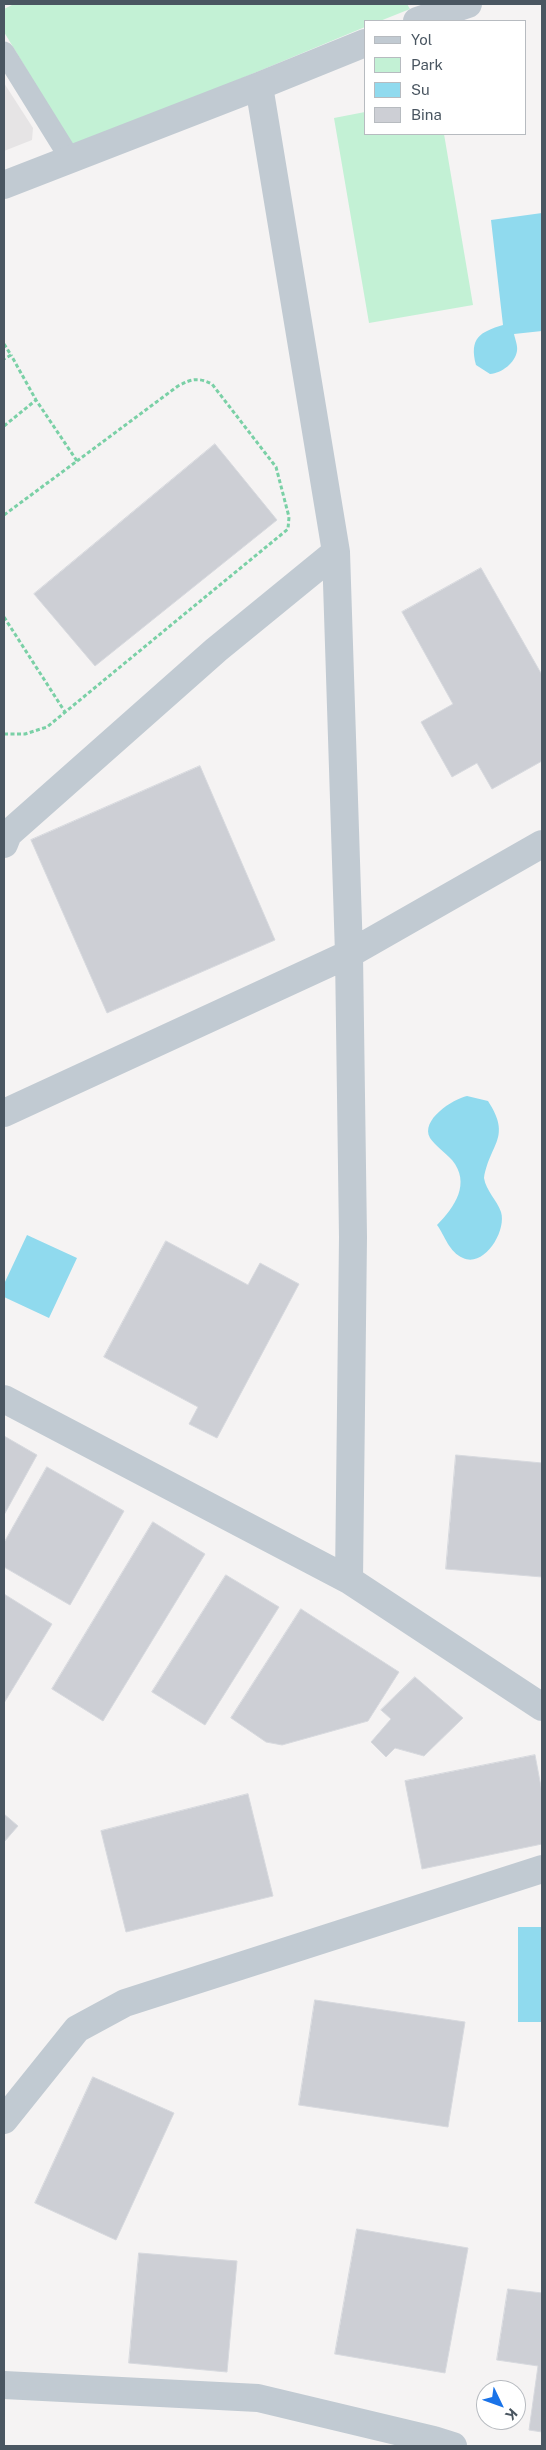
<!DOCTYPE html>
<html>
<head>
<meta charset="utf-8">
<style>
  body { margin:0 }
  #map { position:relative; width:546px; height:2450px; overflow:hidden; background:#f5f3f3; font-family:"Public Sans",sans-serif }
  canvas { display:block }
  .frame { position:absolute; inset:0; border:5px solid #4a5661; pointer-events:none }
  .legend { position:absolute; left:364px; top:20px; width:162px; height:115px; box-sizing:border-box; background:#fff; border:1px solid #b7bbc0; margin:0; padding:6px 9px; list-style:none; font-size:15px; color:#4a5661 }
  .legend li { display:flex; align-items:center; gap:10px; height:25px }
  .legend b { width:25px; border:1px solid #b7bbc0 }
  .north { position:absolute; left:476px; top:2380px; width:50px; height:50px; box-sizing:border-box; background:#fff; border:1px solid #b7bbc0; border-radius:50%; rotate:132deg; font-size:14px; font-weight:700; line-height:20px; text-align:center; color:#4a5661 }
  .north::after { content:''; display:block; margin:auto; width:18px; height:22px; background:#1a73e8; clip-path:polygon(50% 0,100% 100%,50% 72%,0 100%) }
</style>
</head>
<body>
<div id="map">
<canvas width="546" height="2450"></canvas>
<div class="frame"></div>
<ul class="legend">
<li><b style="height:6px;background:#c1cad2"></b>Yol</li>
<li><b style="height:14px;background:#c3f1d5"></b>Park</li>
<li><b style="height:14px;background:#90daee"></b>Su</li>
<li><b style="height:14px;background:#cdcfd5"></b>Bina</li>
</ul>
<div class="north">K</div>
</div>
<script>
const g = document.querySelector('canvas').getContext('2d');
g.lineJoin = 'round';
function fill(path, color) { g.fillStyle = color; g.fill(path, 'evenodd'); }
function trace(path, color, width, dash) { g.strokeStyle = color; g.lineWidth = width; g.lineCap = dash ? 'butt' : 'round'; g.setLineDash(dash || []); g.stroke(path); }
fill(new Path2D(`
  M4 83 33 128 32 140 4 151Z`), '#e6e4e5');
fill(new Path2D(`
  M14 4H407L410 9 380 21H365V27L74 148 4 32V9Z
  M365 112V134H444L473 305 369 323 334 118Z`), '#c3f1d5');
fill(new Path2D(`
  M542 213V331L514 334C515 339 518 346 517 351 515 363 502 373 490 374L476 365C469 338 480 332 503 325L491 220Z
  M467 1096 488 1101C512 1138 490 1143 484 1178 486 1191 497 1200 501 1212 507 1231 484 1268 463 1258 449 1252 445 1236 437 1225 455 1207 471 1183 452 1160 445 1153 435 1145 430 1138 420 1120 453 1099 467 1096Z
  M27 1235 77 1258 49 1318 4 1297V1284Z
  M518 1927H542V2022H518Z`), '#90daee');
const building = new Path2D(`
  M215 444 277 520 95 666 34 594Z
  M481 568 542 675V761L492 789 477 763 452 777 421 722 453 704 402 612Z
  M200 766 275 940 107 1013 31 840Z
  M166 1241 248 1285 260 1263 299 1284 217 1438 189 1424 198 1407 104 1357Z
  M4 1436 37 1455 4 1515Z
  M456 1455 542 1463V1577L446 1569Z
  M47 1467 124 1511 70 1605 4 1567V1543Z
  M153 1522 205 1554 103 1721 52 1689Z
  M226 1575 279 1607 205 1725 152 1692Z
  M4 1594 52 1624 4 1703Z
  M301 1609 399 1672 368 1721 282 1745 266 1742 231 1718Z
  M415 1677 463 1718 424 1756 395 1748 386 1757 371 1742 391 1719 381 1710Z
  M535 1755 542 1792V1844L422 1869 405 1781Z
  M248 1794 273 1896 126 1932 101 1831Z
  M4 1814 18 1826 4 1842Z
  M315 2000 465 2022 448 2127 299 2105Z
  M93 2077 174 2113 116 2240 35 2203Z
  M357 2229 468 2248 445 2373 335 2354Z
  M139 2253 237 2261 227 2372 129 2363Z
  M508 2289 542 2293V2432L529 2430 538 2366 497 2360Z`);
fill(building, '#cdcfd5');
trace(building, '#d7d9de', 1);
trace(new Path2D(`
  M4 344 11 355 4 359
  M4 426 36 400
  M4 515 77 461 36 400 11 355
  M4 617 65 712
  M4 734H25L47 727 288 529 289 517 276 467 212 384C198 377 191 379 178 386L77 461`), '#7ad0a6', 3, [4, 2.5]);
trace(new Path2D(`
  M4 52 71 160`), '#c1cad2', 21);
trace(new Path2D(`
  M417 21 468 4
  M259 86 336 552 349 954 353 1237 349 1580
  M4 185 259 86 365 43
  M4 844 8 834 216 650 336 552
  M4 1113 349 954 542 844
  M4 1399 349 1580 542 1707
  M4 2120 77 2029 125 2003 542 1869
  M4 2385 258 2398 434 2440 453 2446`), '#c1cad2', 28);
</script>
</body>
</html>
